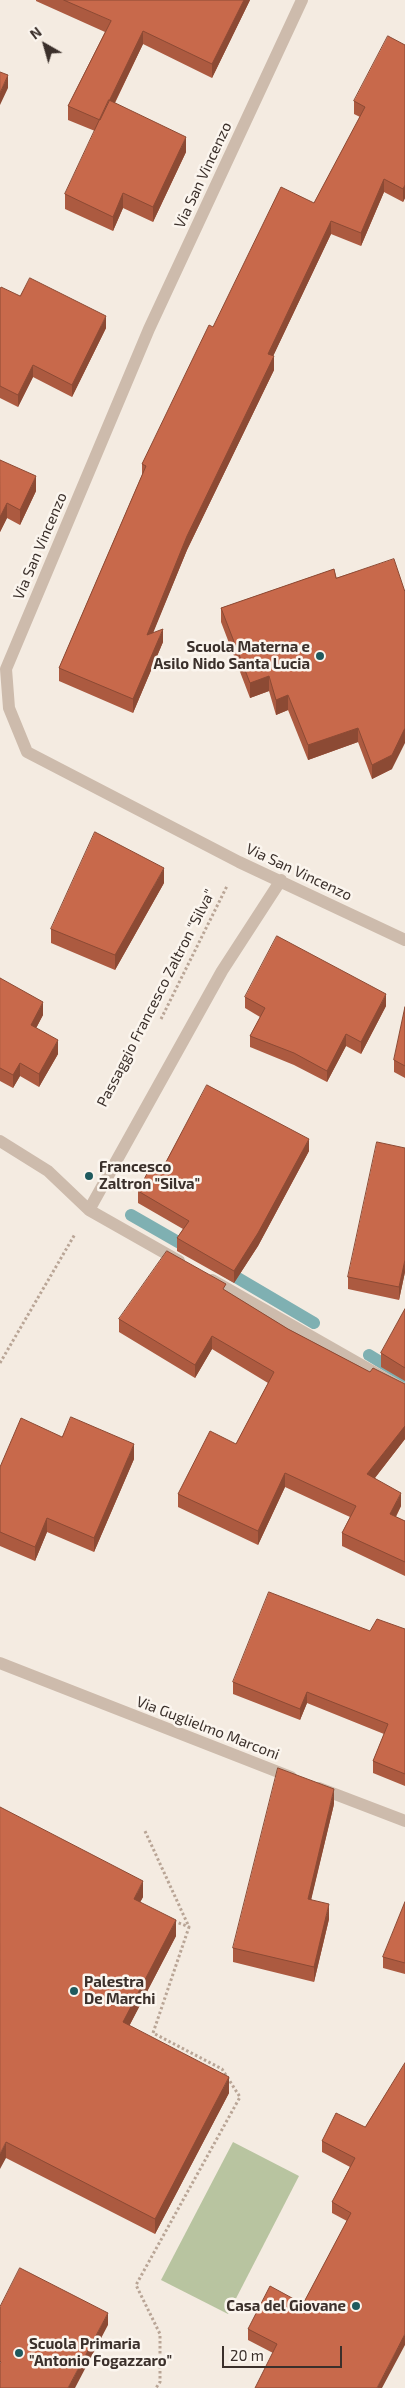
<!DOCTYPE html>
<html>
<head>
<meta charset="utf-8">
<style>
  body { margin:0 }
  #map { position:relative; width:405px; height:2388px; overflow:hidden; background:#f4ebe1; font-family:"Exo 2",sans-serif }
  canvas { display:block }
  .north { position:absolute; left:20px; top:20px; width:50px; height:50px; -webkit-text-stroke:4px #fbf5ee; paint-order:stroke; rotate:322deg; font-size:14px; font-weight:700; line-height:20px; text-align:center; color:#3b302b }
  .north::after { content:''; display:block; margin:auto; width:18px; height:22px; background:#3b302b; clip-path:polygon(50% 0,100% 100%,50% 72%,0 100%) }
  .scale { position:absolute; left:222px; top:2346px; width:120px; height:22px; box-sizing:border-box; border:2px solid #3b302b; border-top:0; padding-left:6px; font-size:15px; line-height:18px; white-space:nowrap; color:#3b302b; -webkit-text-stroke:4px #fbf5ee; paint-order:stroke }
</style>
</head>
<body>
<div id="map">
<canvas width="405" height="2388"></canvas>
<div class="north">N</div>
<div class="scale">20 m</div>
</div>
<script>
const g = document.querySelector('canvas').getContext('2d');
g.lineJoin = 'round';
function fill(path, color) { g.fillStyle = color; g.fill(path, 'evenodd'); }
function trace(path, color, width, dash) { g.strokeStyle = color; g.lineWidth = width; g.lineCap = dash ? 'butt' : 'round'; g.setLineDash(dash || []); g.stroke(path); }
function label(font, color, halo, rows, align = 'center') {
  g.font = font + ' "Exo 2",sans-serif'; g.lineWidth = 5; g.setLineDash([]); g.textBaseline = 'middle'; g.strokeStyle = halo; g.fillStyle = color; for (const [text, x, y, turn = 0] of rows) {
    g.save(); g.translate(x, y); g.rotate((+turn || 0) * Math.PI / 180); g.textAlign = isNaN(turn) ? turn : align; if (halo) g.strokeText(text, 0, 0); g.fillText(text, 0, 0); g.restore();
  }
}
fill(new Path2D(`
  M233 2142 299 2176 228 2314 161 2280Z`), '#b8c4a0');
trace(new Path2D(`
  M131 1215 192 1250
  M224 1270 314 1323
  M369 1355 405 1377`), '#7fb0b2', 12);
trace(new Path2D(`
  M161 1019 227 886
  M0 1363 75 1234
  M145 1831 189 1927 153 2033 222 2069 240 2097 136 2285 160 2334V2382L156 2388
  M174 1921 189 1927`), '#b9a596', 3, [2.5, 2.5]);
trace(new Path2D(`
  M302 0 149 329 6 669 9 708 27 752 239 862 405 940
  M0 1141 48 1171 89 1210
  M179 1261 89 1210 222 971 281 880
  M212 1280 405 1390`), '#cdbbac', 12);
trace(new Path2D(`
  M0 1663 291 1777
  M319 1788 405 1821`), '#cdbbac', 12);
fill(new Path2D(`
  M36 0H250L212 78 143 44 115 103 186 152 153 222 123 208 113 231 65 209V194L95 131 68 120V106L105 32 36 1Z
  M405 45V198L403 202 384 192 361 246 331 234 273 356 274 370 187 550 153 632 163 642 133 713 59 681V668L142 475V464L213 327 314 203 360 117 354 114V101Z
  M0 289 106 328 72 397 33 377 18 407 0 398Z
  M0 460 36 491 20 525 7 518 0 532Z
  M334 569 392 769 372 779 358 742 308 760 288 710 276 715 269 691 250 698 221 622V608Z
  M164 883 115 970 51 943V929Z
  M0 978 43 1015 36 1028 58 1054 39 1087 20 1076 13 1088 0 1081Z
  M245 997 386 1006 361 1054 346 1046 327 1082 294 1065 250 1047V1036L260 1017 245 1008Z
  M405 1007V1078L394 1072V1060Z
  M405 1148V1272L399 1300 348 1289V1277Z
  M309 1151 258 1246 234 1283 177 1251V1238L183 1229 138 1203V1191L163 1167Z
  M226 1291 288 1329 370 1372 405 1384V1439L375 1478 401 1506 396 1517 405 1521V1576L342 1546V1533L350 1517 285 1487 258 1545 178 1507V1494L236 1444 268 1383 212 1349 195 1378 119 1332V1319Z
  M405 1309V1381L381 1367V1353Z
  M62 1437 134 1459 94 1552 47 1532 35 1561 0 1546V1467Z
  M405 1629V1786L373 1773V1761L384 1734 307 1703 300 1720 233 1694V1682L370 1631Z
  M334 1804 311 1899 329 1919 314 1982 233 1962V1948Z
  M0 1807 143 1897 140 1902 176 1936 129 2026 229 2093 155 2234 6 2158Z
  M405 1902V1974L383 1968V1957Z
  M365 2127 405 2345 273 2353 248 2340V2329L303 2304 347 2221 332 2213V2202L350 2167 322 2152V2141Z`), '#ac5a40');
fill(new Path2D(`
  M244 0H250L212 78V64Z
  M143 31V44L100 133V120Z
  M8 75V88L0 105V93Z
  M186 137V152L153 222V207Z
  M384 179V192L361 246V233Z
  M405 185V198L403 202V189Z
  M123 193V208L113 231V217Z
  M331 221V234L268 367V354Z
  M106 316V328L72 397V385Z
  M274 356V370L187 550 147 648V635L187 536Z
  M33 365V377L18 407V395Z
  M36 476V491L20 525V510Z
  M7 503V518L0 532V517Z
  M163 629V642L133 713V699Z
  M269 676V691L250 698V683Z
  M288 695V710L276 715V700Z
  M358 728V742L308 760V745Z
  M405 728V743L392 769 372 779V765Z
  M164 868V883L115 970V955Z
  M386 994V1006L361 1054V1042Z
  M43 1002V1015L31 1038V1025Z
  M346 1034V1046L327 1082V1071Z
  M58 1040V1054L39 1087V1074Z
  M20 1063V1076L13 1088V1075Z
  M309 1139V1151L258 1246 234 1283V1271Z
  M405 1260V1272L399 1300V1287Z
  M212 1336V1349L195 1378V1365Z
  M405 1426V1439L367 1488V1474Z
  M134 1444V1459L94 1552V1538Z
  M285 1473V1487L258 1545V1531Z
  M401 1493V1506L390 1527V1514Z
  M47 1518V1532L35 1561V1547Z
  M307 1692V1703L300 1720V1709Z
  M334 1789V1804L308 1913V1899Z
  M143 1881V1897L134 1914V1899Z
  M329 1904V1919L314 1982V1967Z
  M176 1920V1936L123 2038V2022Z
  M229 2077V2093L155 2234V2219Z
  M6 2142V2158L0 2169V2154Z
  M108 2313V2325L75 2388H68Z
  M405 2334V2345L382 2388H377Z`), '#8c4a34');
const building = new Path2D(`
  M64 0H244L212 64 143 31 100 120 68 106 111 21Z
  M388 36 405 45V185L403 189 384 179 361 233 331 221 268 354 274 356 187 536 147 635 163 629 133 699 59 668 146 466 142 464 209 325 213 327 281 187 314 203 365 107 354 101Z
  M0 72 8 75 0 93Z
  M109 100 186 137 153 207 123 193 113 217 65 194Z
  M30 278 106 316 72 385 33 365 18 395 0 386V289L1 287 20 296Z
  M0 460 36 476 20 510 7 503 0 517Z
  M394 559 405 592V728L392 755 372 765 358 728 308 745 288 695 276 700 269 676 250 683 221 608 334 569 336 578Z
  M95 832 164 868 115 955 51 929Z
  M277 936 386 994 361 1042 346 1034 327 1071 294 1053 250 1036 265 1008 245 997Z
  M0 978 43 1002 31 1025 58 1040 39 1074 20 1063 13 1075 0 1068Z
  M405 1007V1066L394 1060Z
  M207 1085 309 1139 258 1233 234 1271 177 1238 189 1221 138 1191 153 1162 163 1167Z
  M377 1142 405 1148V1260L399 1287 348 1277Z
  M167 1251 226 1284 223 1289 288 1329 370 1372 373 1368 405 1384V1426L367 1474 401 1493 390 1514 405 1521V1562L342 1533 356 1506 285 1473 258 1531 178 1494 210 1431 236 1444 274 1372 212 1336 195 1365 119 1319Z
  M405 1309V1368L381 1353Z
  M71 1417 134 1444 94 1538 47 1518 35 1547 0 1532V1467L21 1418 62 1437Z
  M269 1592 370 1631 377 1619 405 1629V1774L373 1761 388 1724 307 1692 300 1709 233 1682Z
  M278 1768 334 1789 308 1899 329 1904 314 1967 233 1948Z
  M0 1807 143 1881 134 1899 176 1920 123 2022 229 2077 155 2219 6 2142 0 2154Z
  M405 1902V1963L383 1957Z
  M405 2063V2334L377 2388H255L277 2344 248 2329 270 2286 303 2304 351 2213 332 2202 355 2158 322 2141 336 2113 365 2127Z
  M20 2268 108 2313 68 2388H0V2364L1 2362 0 2361V2307Z`);
fill(building, '#c8694b');
trace(building, '#8c4a34', 1);
for (const [x, y, r, color] of [
  [320,656,5,"#1f5a5e"],
  [89,1176,5,"#1f5a5e"],
  [74,1991,5,"#1f5a5e"],
  [356,2306,5,"#1f5a5e"],
  [19,2353,5,"#1f5a5e"]
]) { const dot = new Path2D(); dot.arc(x, y, r, 0, 2 * Math.PI); g.fillStyle = color; g.fill(dot); trace(dot, '#fbf5ee', 2); }
label('15px', '#3b302b', '#fbf5ee', [
  ["Via San Vincenzo",203,175,-65],
  ["Via San Vincenzo",40,546,-67],
  ["Via San Vincenzo",299,872,25],
  ["Passaggio Francesco Zaltron \"Silva\"",156,998,-63],
  ["Via Guglielmo Marconi",208,1728,21]
]);
label('bold 15px', '#3b302b', '#fbf5ee', [
  ["Scuola Materna e",310,647,"right"],
  ["Asilo Nido Santa Lucia",310,664,"right"],
  ["Francesco",99,1167],
  ["Zaltron \"Silva\"",99,1184],
  ["Palestra",84,1982],
  ["De Marchi",84,1999],
  ["Casa del Giovane",346,2306,"right"],
  ["Scuola Primaria",29,2344],
  ["\"Antonio Fogazzaro\"",29,2361]
], 'left');
</script>
</body>
</html>
